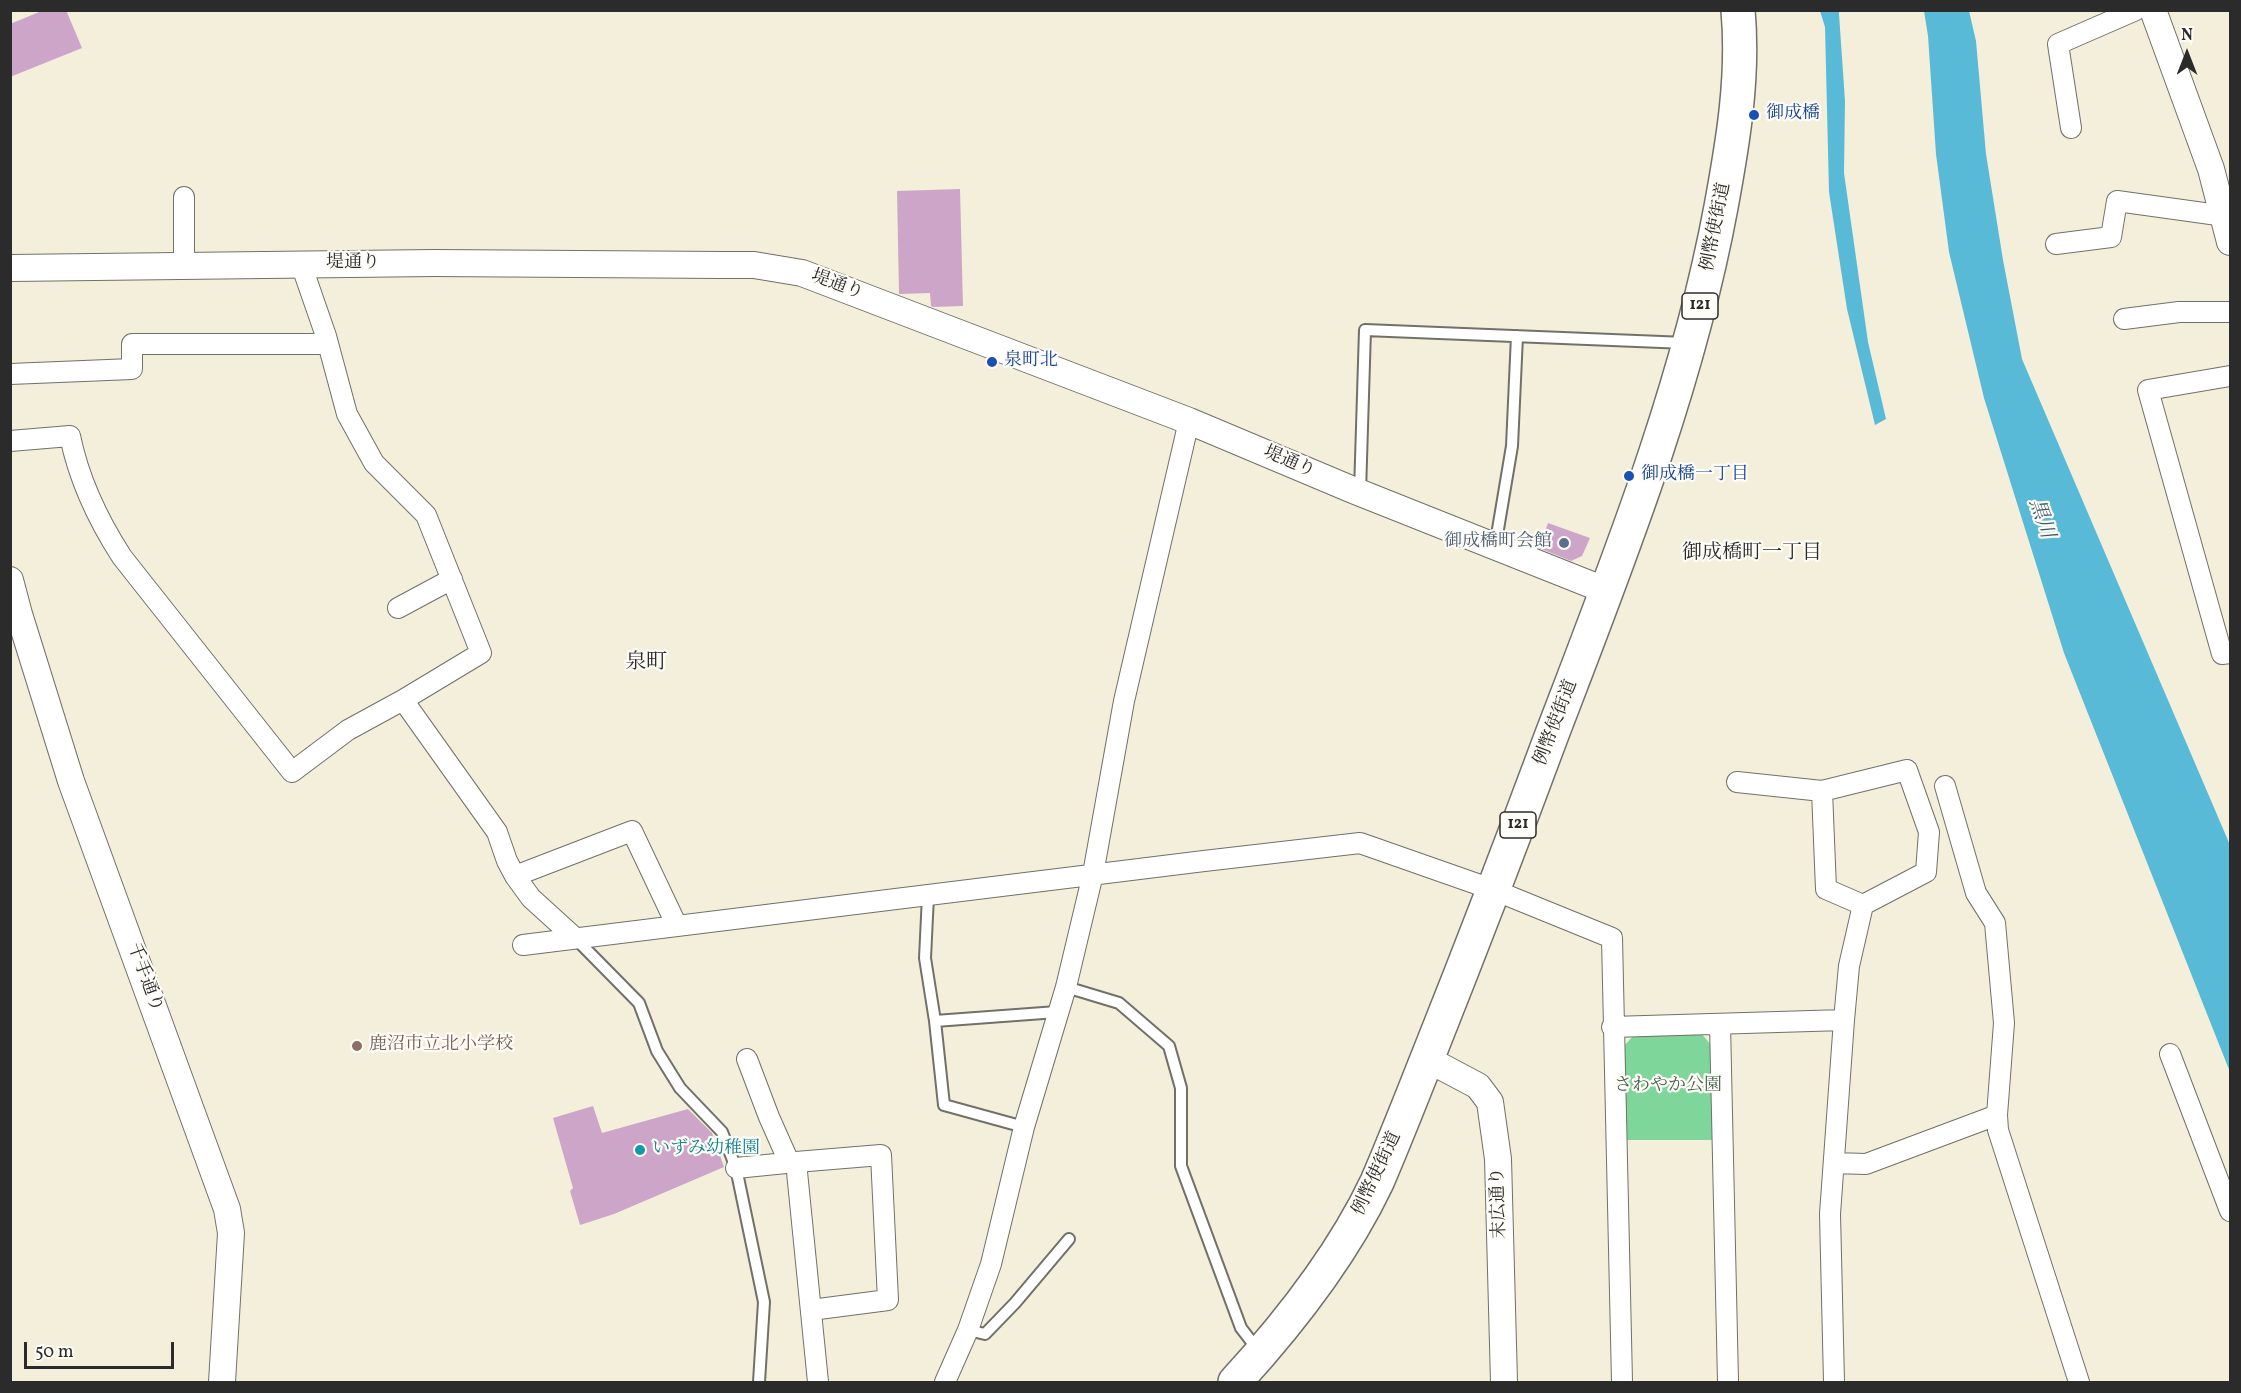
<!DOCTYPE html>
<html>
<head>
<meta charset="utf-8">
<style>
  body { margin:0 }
  #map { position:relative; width:2241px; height:1393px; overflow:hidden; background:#f3efdb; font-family:Vollkorn,serif }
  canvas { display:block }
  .frame { position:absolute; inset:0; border:12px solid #2b2b2b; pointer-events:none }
  .north { position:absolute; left:2157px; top:24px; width:60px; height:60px; -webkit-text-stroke:4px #fdfcf7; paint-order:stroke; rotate:0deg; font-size:16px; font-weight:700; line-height:24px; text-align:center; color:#2b2b2b }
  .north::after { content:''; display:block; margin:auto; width:21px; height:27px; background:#2b2b2b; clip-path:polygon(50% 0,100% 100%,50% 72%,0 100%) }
  .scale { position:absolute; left:24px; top:1342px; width:150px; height:27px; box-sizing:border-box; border:3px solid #2b2b2b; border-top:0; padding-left:8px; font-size:18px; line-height:21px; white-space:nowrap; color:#2b2b2b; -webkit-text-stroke:4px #fdfcf7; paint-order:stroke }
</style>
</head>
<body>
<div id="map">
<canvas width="2241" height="1393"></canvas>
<div class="frame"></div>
<div class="north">N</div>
<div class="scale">50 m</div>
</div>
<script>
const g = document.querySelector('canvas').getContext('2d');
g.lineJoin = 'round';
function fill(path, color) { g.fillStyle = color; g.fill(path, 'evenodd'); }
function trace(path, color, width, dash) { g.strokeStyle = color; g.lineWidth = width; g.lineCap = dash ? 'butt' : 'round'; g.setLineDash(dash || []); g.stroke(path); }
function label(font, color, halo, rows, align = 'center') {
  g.font = font + ' Vollkorn,"Noto Serif JP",serif'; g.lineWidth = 4.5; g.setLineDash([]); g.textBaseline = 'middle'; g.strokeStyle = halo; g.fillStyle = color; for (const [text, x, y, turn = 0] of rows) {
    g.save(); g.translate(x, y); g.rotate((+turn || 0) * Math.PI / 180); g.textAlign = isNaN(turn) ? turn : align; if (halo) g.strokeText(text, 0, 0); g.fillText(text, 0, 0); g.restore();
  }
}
fill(new Path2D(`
  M1701 1033 1711 1045 1714 1140H1626L1623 1047 1634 1035Z`), '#7fd69a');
fill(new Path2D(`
  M1820 11H1839V14L1845 101 1844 173 1868 342 1886 419 1875 425 1847 309 1829 192 1825 27Z
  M1924 11H1969L1976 41 1986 154 2003 260 2022 359 2230 845V1072L2064 653 1984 398 1949 252 1936 154 1928 36Z`), '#59bad8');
fill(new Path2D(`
  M44 10H66L82 48 10 77V24Z
  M960 189 963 306 933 307 931 306 930 293 899 294 897 191Z
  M1548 523 1590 538 1582 556 1571 561 1539 548Z
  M593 1106 602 1133 688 1109 712 1133 724 1167 614 1214 580 1225 570 1191 573 1188 553 1118Z`), '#cda5c8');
const service = new Path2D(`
  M1360 492 1365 330 1686 343
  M1495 547 1512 446 1517 336
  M928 896 925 958 935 1021
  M575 938 639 1003 657 1051 680 1088 722 1132 736 1168 764 1302 759 1382
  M1066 987 1119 1003 1169 1046 1181 1088V1166L1241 1328 1258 1350
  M1024 1127 944 1105 935 1021 1057 1012
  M968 1330 985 1334 1015 1303 1069 1239`);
const minor = new Path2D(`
  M2071 128 2058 44 2136 10
  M184 197V265
  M2056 244 2111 237 2117 201 2225 216
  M301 264 326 336 347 414 374 463 426 515 481 653 403 700
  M2124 319 2179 312H2230
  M10 374 132 369V344H328
  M2230 376 2148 390 2222 654 2230 653
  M10 441 70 436C79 480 98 520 122 557L292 772 348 730 403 700 497 832 507 861 515 876 531 898 575 938
  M398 608 452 579
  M1737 782 1822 791 1907 770 1929 832 1926 872 1863 905 1849 966 1844 1020
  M1945 786 1976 893 1995 923 2004 1023 1997 1115 1998 1130 2079 1382
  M1822 791 1826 889 1863 905
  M515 876 632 831 677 926
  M523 945 1204 861 1360 843 1494 890 1612 938 1622 1382
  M1720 1024 1728 1382
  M1612 1027 1844 1020 1830 1214 1834 1382
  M2170 1054 2230 1211
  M747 1059 769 1117 789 1162
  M1834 1163 1866 1164 1997 1115
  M736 1168 796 1162
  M811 1310 888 1300 881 1155 796 1162 818 1382
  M945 1382 968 1330 991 1264 1024 1127 1066 987 1093 874 1124 701 1189 421`);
const tertiary = new Path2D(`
  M2153 10 2211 169 2230 242
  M10 268 434 263 723 265H754L802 273 1189 421 1353 490 1607 591
  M10 580 19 614 71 781 227 1209 231 1233 222 1382
  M1427 1059 1478 1086 1490 1102 1498 1159 1504 1382`);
const trunk = new Path2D(`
  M1235 1382C1290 1322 1342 1256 1377 1182 1396 1138 1413 1094 1431 1049 1472 946 1512 842 1551 737 1617 564 1687 390 1721 207 1733 142 1744 77 1738 10`);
trace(service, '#717069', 14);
trace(minor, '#717069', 22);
trace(tertiary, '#717069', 28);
trace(trunk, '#717069', 36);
trace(service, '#fff', 10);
trace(minor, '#fff', 20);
trace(tertiary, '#fff', 26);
trace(trunk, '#fff', 33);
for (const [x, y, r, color] of [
  [1754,115,6,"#1a4fb4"],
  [992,362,6,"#1a4fb4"],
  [1629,476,6,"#1a4fb4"],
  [1564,543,6,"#5c6f8a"],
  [357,1046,6,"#8d6e63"],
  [640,1150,6,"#0f9aa8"]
]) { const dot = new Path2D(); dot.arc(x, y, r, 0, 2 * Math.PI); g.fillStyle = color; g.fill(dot); trace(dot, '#fdfcf7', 2); }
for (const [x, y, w] of [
  [1700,306,36],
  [1518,825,36]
]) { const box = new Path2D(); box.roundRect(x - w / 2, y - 13, w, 26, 4.5); g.fillStyle = '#fdfcf7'; g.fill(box); trace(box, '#2b2b2b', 1.5); }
label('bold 16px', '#2b2b2b', null, [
  ["121",1700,306],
  ["121",1518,825]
]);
label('18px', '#164399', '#fdfcf7', [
  ["御成橋",1766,115],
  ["泉町北",1004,362],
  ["御成橋一丁目",1641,476]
], 'left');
label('18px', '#2b2b2b', '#fdfcf7', [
  ["例幣使街道",1717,227,-79],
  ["堤通り",353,264],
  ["堤通り",837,286,20],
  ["堤通り",1289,463,23],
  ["例幣使街道",1557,723,-69],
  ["千手通り",144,978,70],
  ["例幣使街道",1378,1174,-65],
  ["末広通り",1500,1203,-92]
]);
label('18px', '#4e5e75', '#fdfcf7', [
  ["御成橋町会館",1552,543]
], 'right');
label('18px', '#785e54', '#fdfcf7', [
  ["鹿沼市立北小学校",369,1046]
], 'left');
label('18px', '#445e4c', '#fdfcf7', [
  ["さわやか公園",1668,1087]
]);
label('18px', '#0d838f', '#fdfcf7', [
  ["いずみ幼稚園",652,1150]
], 'left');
label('italic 20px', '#3b5d68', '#fdfcf7', [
  ["黒川",2040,519,71]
]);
label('20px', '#2b2b2b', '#fdfcf7', [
  ["御成橋町一丁目",1752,554]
]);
label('21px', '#2b2b2b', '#fdfcf7', [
  ["泉町",646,664]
]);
</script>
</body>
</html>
